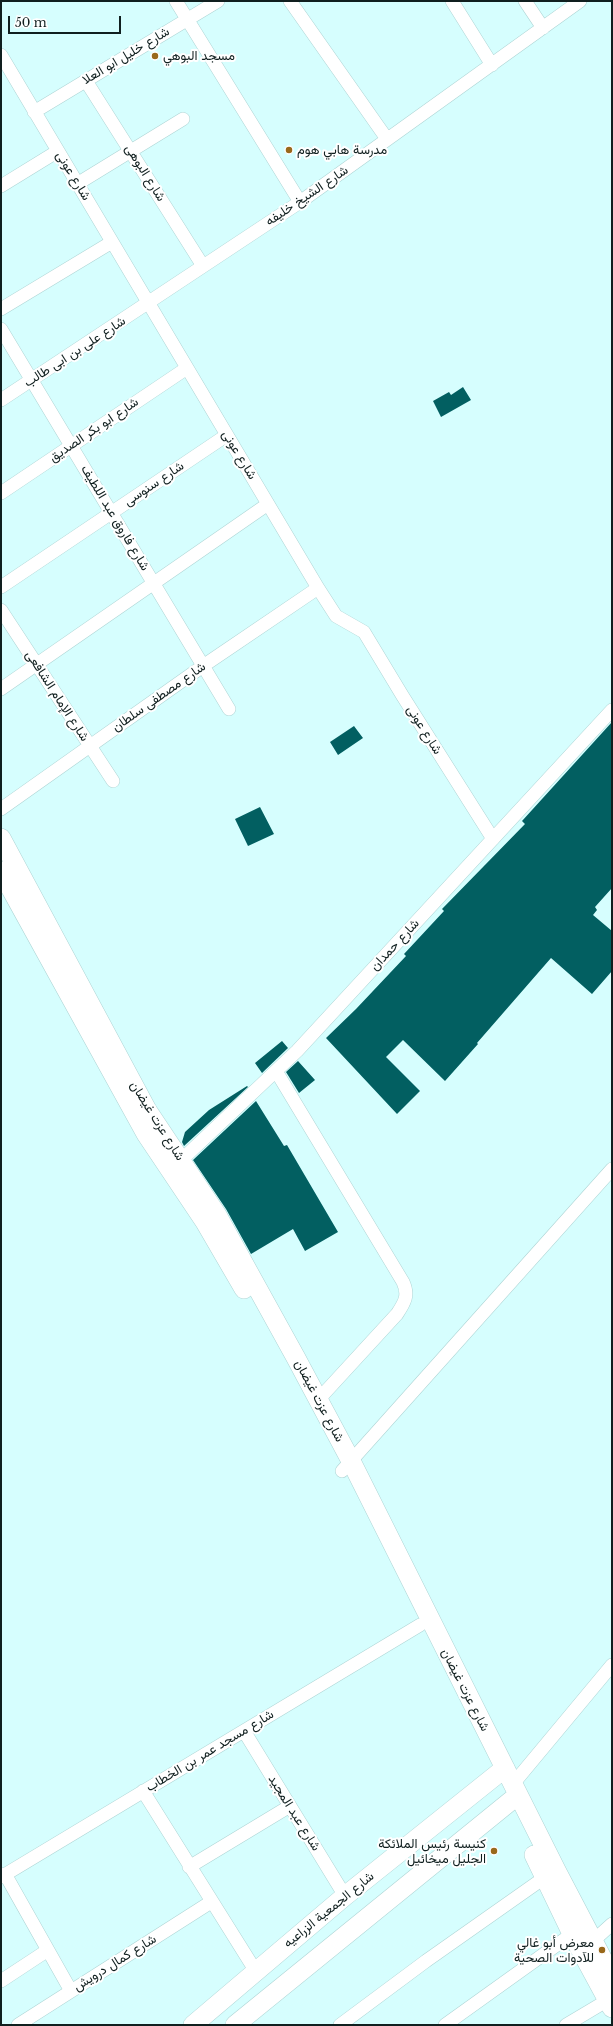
<!DOCTYPE html>
<html>
<head>
<meta charset="utf-8">
<style>
  body { margin:0 }
  #map { position:relative; width:613px; height:2026px; overflow:hidden; background:#d6fefe; font-family:"Libre Baskerville",serif }
  canvas { display:block }
  .frame { position:absolute; inset:0; border:2px solid #101f1f; pointer-events:none }
  .scale { position:absolute; left:8px; top:16px; width:113px; height:18px; box-sizing:border-box; border:2px solid #101f1f; border-top:0; padding-left:5px; font-size:12px; line-height:14px; white-space:nowrap; color:#101f1f; -webkit-text-stroke:3px #fff; paint-order:stroke }
</style>
</head>
<body>
<div id="map">
<canvas width="613" height="2026"></canvas>
<div class="frame"></div>
<div class="scale">50 m</div>
</div>
<script>
const g = document.querySelector('canvas').getContext('2d');
g.lineJoin = 'round';
function fill(path, color) { g.fillStyle = color; g.fill(path, 'evenodd'); }
function trace(path, color, width, dash) { g.strokeStyle = color; g.lineWidth = width; g.lineCap = dash ? 'butt' : 'round'; g.setLineDash(dash || []); g.stroke(path); }
function label(font, color, halo, rows, align = 'center') {
  g.font = font + ' "Libre Baskerville",Vazirmatn,serif'; g.lineWidth = 4; g.setLineDash([]); g.textBaseline = 'middle'; g.strokeStyle = halo; g.fillStyle = color; for (const [text, x, y, turn = 0] of rows) {
    g.save(); g.translate(x, y); g.rotate((+turn || 0) * Math.PI / 180); g.textAlign = isNaN(turn) ? turn : align; if (halo) g.strokeText(text, 0, 0); g.fillText(text, 0, 0); g.restore();
  }
}
fill(new Path2D(`
  M463 387 471 400 441 417 433 401 449 392 451 395Z
  M612 722V888L595 907 597 910 593 915 612 931V971L592 994 551 958 477 1043 478 1044 445 1081 403 1040 386 1057 420 1091 397 1114 326 1038 356 1009 406 956 404 954 444 911 442 909 525 824 522 821Z
  M354 726 363 738 338 755 330 742Z
  M260 807 274 834 248 846 235 819Z
  M282 1041 288 1048 262 1073 255 1063Z
  M298 1061 315 1080 299 1093 286 1072Z
  M247 1086 248 1087 184 1146 182 1142 185 1132 209 1110Z
  M256 1101 284 1146 287 1145 338 1232 305 1251 293 1229 251 1254 226 1209 193 1160Z`), '#025f61');
const street = new Path2D(`
  M176 1 300 202
  M290 1 387 139
  M452 1 492 65
  M525 1 543 28
  M1 55 318 588 336 616 364 632 402 695 493 839
  M86 81 203 266
  M34 112 218 1
  M77 184 183 119
  M1 186 58 151
  M1 309 112 242
  M1 329 229 709
  M1 400 300 202 580 1
  M1 493 187 368
  M1 587 227 435
  M1 610 113 781
  M1 689 268 504
  M1 809 203 666 318 588
  M276 1071 403 1282C409 1295 405 1302 397 1314L318 1400
  M175 1166 297 1051 612 710
  M342 1471 612 1169
  M244 1731 345 1896
  M513 1784 612 1665
  M143 1791 255 1970
  M189 1867 290 1806
  M5 1874 71 1991
  M1 1877 420 1625
  M593 1941 612 1924
  M1 1981 48 1950
  M18 2025 211 1902
  M340 2025 426 1961 551 1873
  M445 2025 572 1934
  M566 2025 608 2000`);
const secondary = new Path2D(`
  M1 838 147 1110 217 1215 296 1358 351 1461 556 1870 612 1977
  M1 871 146 1134 205 1222 244 1289
  M534 1855 572 1934 612 2008
  M193 2025 345 1896 505 1768
  M235 2025 518 1795`);
trace(street, '#add4d4', 14);
trace(secondary, '#add4d4', 20);
trace(street, '#fff', 13);
trace(secondary, '#fff', 19);
for (const [x, y, r, color] of [
  [155,56,4,"#99681a"],
  [289,150,4,"#99681a"],
  [494,1851,4,"#99681a"],
  [602,1950,4,"#99681a"]
]) { const dot = new Path2D(); dot.arc(x, y, r, 0, 2 * Math.PI); g.fillStyle = color; g.fill(dot); trace(dot, '#fff', 1.5); }
label('13px', '#101f1f', '#fff', [
  ["شارع خليل ابو العلا",126,56,-31],
  ["شارع البوهى",145,173,58],
  ["شارع عونى",73,176,59],
  ["شارع الشيخ خليفه",307,196,-34],
  ["شارع على بن ابى طالب",75,352,-33],
  ["شارع ابو بكر الصديق",94,430,-34],
  ["شارع عونى",239,455,59],
  ["شارع سنوسى",154,484,-34],
  ["شارع فاروق عبد اللطيف",115,518,59],
  ["شارع الإمام الشافعى",57,696,57],
  ["شارع مصطفى سلطان",159,697,-35],
  ["شارع عونى",424,730,58],
  ["شارع حمدان",395,945,-47],
  ["شارع عزت غيضان",157,1121,58],
  ["شارع عزت غيضان",319,1401,62],
  ["شارع عزت غيضان",465,1690,63],
  ["شارع مسجد عمر بن الخطاب",210,1751,-31],
  ["شارع عبد المجيد",294,1813,58],
  ["شارع الجمعية الزراعيه",329,1910,-39],
  ["شارع كمال درويش",115,1963,-32]
]);
label('13px', '#101f1f', '#fff', [
  ["مسجد البوهي",163,56],
  ["مدرسة هابي هوم",297,150],
  ["كنيسة رئيس الملائكة",486,1844,"right"],
  ["الجليل ميخائيل",486,1859,"right"],
  ["معرض أبو غالي",594,1943,"right"],
  ["للآدوات الصحية",594,1958,"right"]
], 'left');
</script>
</body>
</html>
